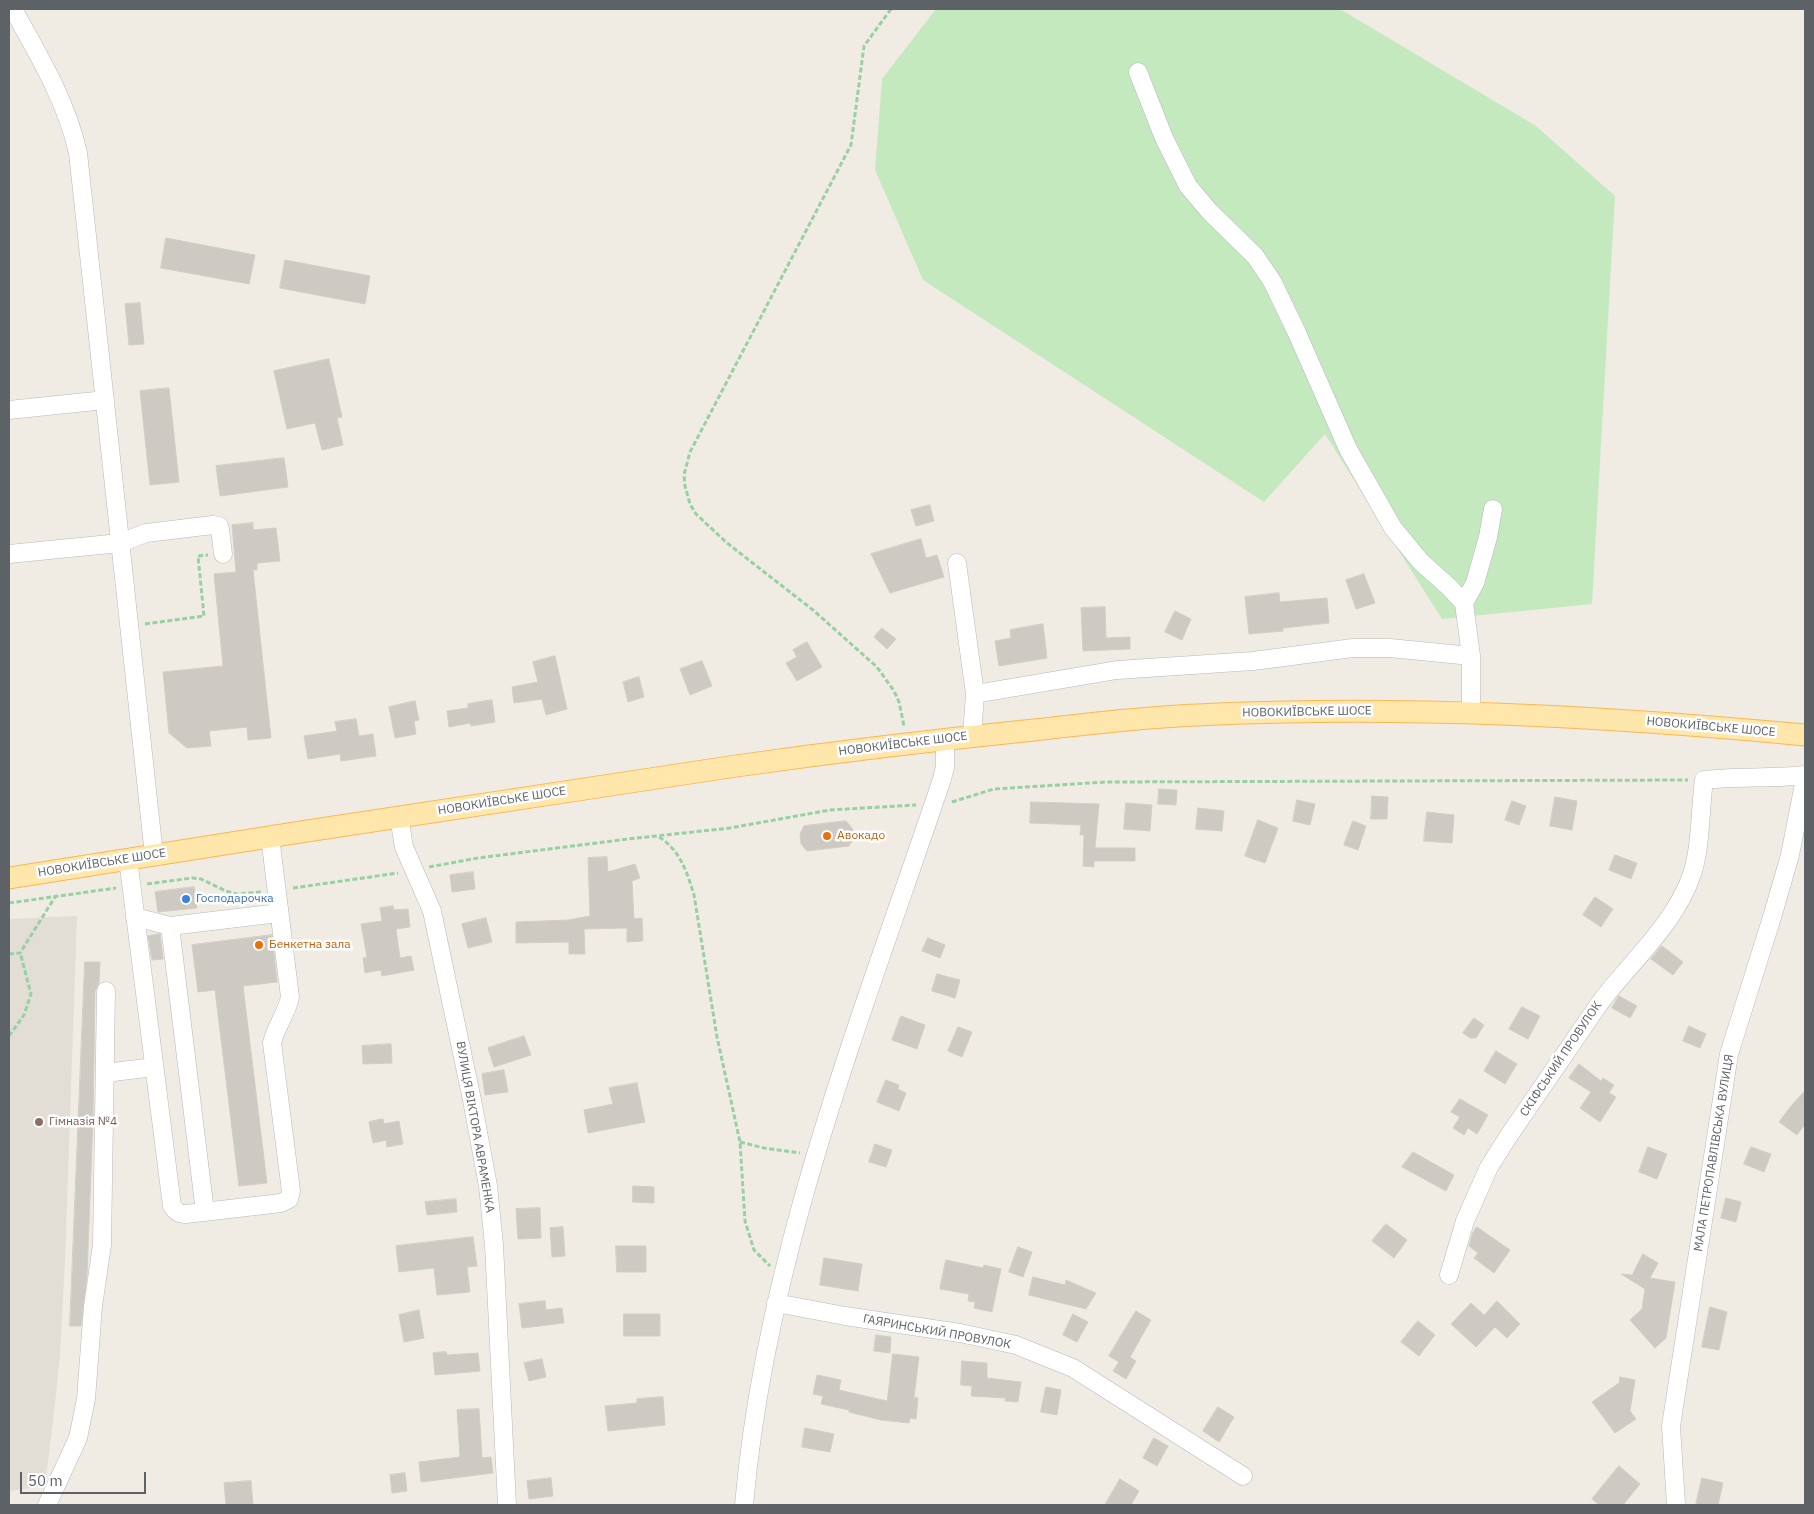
<!DOCTYPE html>
<html>
<head>
<meta charset="utf-8">
<style>
  body { margin:0 }
  #map { position:relative; width:1814px; height:1514px; overflow:hidden; background:#f0ece4; font-family:"IBM Plex Sans",sans-serif }
  canvas { display:block }
  .frame { position:absolute; inset:0; border:10px solid #5c6266; pointer-events:none }
  .scale { position:absolute; left:20px; top:1472px; width:126px; height:22px; box-sizing:border-box; border:2px solid #5c6266; border-top:0; padding-left:6px; font-size:15px; line-height:18px; white-space:nowrap; color:#5c6266; -webkit-text-stroke:4px #fff; paint-order:stroke }
</style>
</head>
<body>
<div id="map">
<canvas width="1814" height="1514"></canvas>
<div class="frame"></div>
<div class="scale">50 m</div>
</div>
<script>
const g = document.querySelector('canvas').getContext('2d');
g.lineJoin = 'round';
function fill(path, color) { g.fillStyle = color; g.fill(path, 'evenodd'); }
function trace(path, color, width, dash) { g.strokeStyle = color; g.lineWidth = width; g.lineCap = dash ? 'butt' : 'round'; g.setLineDash(dash || []); g.stroke(path); }
function label(font, color, halo, rows, align = 'center') {
  g.font = font + ' "IBM Plex Sans",sans-serif'; g.lineWidth = 5; g.setLineDash([]); g.textBaseline = 'middle'; g.strokeStyle = halo; g.fillStyle = color; for (const [text, x, y, turn = 0] of rows) {
    g.save(); g.translate(x, y); g.rotate((+turn || 0) * Math.PI / 180); g.textAlign = isNaN(turn) ? turn : align; if (halo) g.strokeText(text, 0, 0); g.fillText(text, 0, 0); g.restore();
  }
}
fill(new Path2D(`
  M77 916 65 1260 60 1355 54 1413 45 1486 9 1491V919Z`), '#e2ddd5');
fill(new Path2D(`
  M936 9H1340L1536 126 1615 196 1592 604 1442 619 1325 434 1264 502 923 280 875 170 882 79Z`), '#c4e9be');
const building = new Path2D(`
  M166 238 255 255 249 284 161 268Z
  M285 260 370 276 365 304 280 288Z
  M140 303 144 344 129 345 125 304Z
  M329 359 342 417 337 418 343 445 322 450 315 423 287 429 274 371Z
  M169 388 179 482 150 485 140 391Z
  M284 458 288 487 220 496 216 466Z
  M930 505 934 521 916 526 911 510Z
  M253 523V530L276 528 280 561 257 563V570H253L271 738 248 740 247 727 209 731 211 746 187 748 169 733 163 672 223 666 214 574 236 572 232 525Z
  M921 539 926 558 937 555 944 577 890 593 871 554Z
  M1364 574 1375 603 1356 609 1346 580Z
  M1279 593 1280 602 1327 598 1329 623 1283 628V631L1249 634 1245 597Z
  M1105 607 1106 638 1130 637V649L1083 651 1081 608Z
  M1175 611 1191 619 1182 640 1165 632Z
  M1043 624 1047 658 999 666 995 641 1011 638 1010 630Z
  M882 628 896 639 887 649 874 637Z
  M807 642 822 667 797 681 786 663 797 657 793 650Z
  M555 656 567 709 546 715 542 699 514 703 512 687 538 682 533 662Z
  M702 661 712 686 690 695 680 669Z
  M639 677 644 697 628 702 623 682Z
  M492 700 495 722 471 726 470 723 449 727 447 711 468 708V704Z
  M415 701 419 720 414 721 416 734 395 738 389 707Z
  M356 719 359 736 373 734 376 756 341 761 340 754 308 759 304 736 337 731 335 722Z
  M1159 789 1177 790 1176 805 1158 804Z
  M1372 796 1388 797 1387 819H1371Z
  M1555 797 1577 801 1572 830 1550 826Z
  M1297 800 1315 804 1310 825 1293 821Z
  M1512 801 1526 806 1519 825 1505 820Z
  M1031 802 1099 804 1095 848H1135V861H1094V867L1083 866 1084 835H1080L1081 825 1030 823Z
  M1126 803 1152 805 1150 831 1124 829Z
  M1198 808 1224 811 1222 831 1196 829Z
  M1427 812 1454 815 1452 843 1424 841Z
  M1258 820 1278 828 1265 863 1245 856Z
  M846 821 852 828 854 838 849 846 807 851 801 844 800 834 804 826Z
  M1353 821 1366 826 1358 850 1344 845Z
  M1615 855 1637 863 1631 879 1609 870Z
  M607 857 608 872 635 864 640 878 632 881 634 919 642 918 643 941 627 942V928L584 929 585 954H569V942L516 943V922L568 920 590 916 588 858Z
  M473 872 475 889 452 892 450 875Z
  M194 887 197 908 158 912 155 892Z
  M1595 897 1613 909 1601 927 1583 915Z
  M393 906 394 910 408 909 410 927 396 929 400 958 411 956 414 970 382 976 381 970 365 973 363 958 367 957 361 924 382 921 380 908Z
  M486 918 492 942 468 948 462 924Z
  M160 934 163 959 152 960 148 936Z
  M272 935 277 982 243 986 267 1183 239 1186 215 990 198 992 192 945Z
  M928 938 945 945 940 958 922 951Z
  M1662 946 1683 962 1673 975 1651 959Z
  M85 962H100L99 983 95 991 93 1119 87 1275 81 1326H70Z
  M937 974 960 980 955 998 932 991Z
  M1619 996 1637 1006 1630 1018 1612 1008Z
  M1522 1007 1540 1016 1528 1039 1509 1029Z
  M901 1016 925 1025 917 1049 892 1040Z
  M1474 1018 1484 1025 1476 1038H1470L1463 1033Z
  M1689 1026 1706 1034 1700 1048 1683 1041Z
  M958 1027 972 1032 962 1057 948 1051Z
  M524 1036 531 1055 494 1067 488 1048Z
  M391 1044 392 1063 363 1064 362 1046Z
  M1496 1051 1517 1064 1505 1084 1484 1071Z
  M1579 1064 1601 1081 1603 1078 1614 1085 1609 1093 1616 1097 1600 1122 1580 1108 1591 1092 1569 1078Z
  M504 1070 508 1092 485 1095 482 1074Z
  M886 1080 899 1085 898 1089 906 1093 899 1111 877 1102Z
  M637 1083 645 1122 588 1133 584 1110 613 1104 609 1088Z
  M1805 1091V1124L1797 1135 1779 1122 1791 1106Z
  M1460 1099 1488 1115 1477 1134 1468 1128 1464 1135 1453 1128 1460 1117 1451 1112Z
  M383 1119 384 1124 399 1121 403 1144 387 1147 386 1140 373 1143 369 1122Z
  M875 1144 892 1150 886 1167 869 1162Z
  M1648 1147 1667 1154 1657 1179 1639 1172Z
  M1751 1147 1771 1154 1764 1172 1744 1164Z
  M1413 1152 1454 1175 1446 1191 1402 1167Z
  M633 1186 654 1187V1203L633 1202Z
  M1726 1198 1741 1202 1736 1222 1721 1218Z
  M456 1199 457 1212 427 1215 425 1202Z
  M540 1208 541 1238 518 1239 516 1209Z
  M1386 1224 1407 1240 1394 1258 1372 1241Z
  M563 1227 565 1256 552 1257 550 1228Z
  M1477 1227 1510 1250 1494 1273 1474 1258 1478 1253 1469 1246 1473 1232Z
  M473 1237 477 1266 467 1267 470 1292 437 1295 434 1268 399 1272 396 1246Z
  M616 1246H646V1272H617Z
  M1018 1247 1032 1252 1023 1277 1009 1272Z
  M1643 1254 1658 1263 1650 1278 1675 1282 1666 1338 1655 1348 1630 1320 1642 1309 1645 1289 1621 1274 1632 1275Z
  M824 1258 862 1264 858 1291 820 1285Z
  M946 1260 983 1268 984 1265 1001 1269 992 1312 974 1308 975 1302 968 1301 969 1294 940 1289Z
  M1033 1277 1065 1285 1066 1280 1096 1293 1086 1309 1029 1295Z
  M545 1301 546 1310 562 1308 564 1323 522 1328 519 1304Z
  M1497 1301 1520 1324 1507 1338 1495 1327 1476 1347 1451 1324 1471 1303 1484 1315Z
  M1710 1307 1727 1312 1719 1350 1702 1347Z
  M419 1310 424 1338 404 1342 399 1315Z
  M1136 1311 1151 1320 1130 1357 1136 1361 1126 1379 1113 1371 1119 1362 1109 1356Z
  M624 1314H660V1336H624Z
  M1073 1314 1088 1322 1077 1342 1063 1335Z
  M1418 1321 1435 1335 1419 1356 1401 1342Z
  M876 1335 891 1337 890 1353 874 1351Z
  M446 1352 447 1355 478 1353 480 1371 435 1375 433 1353Z
  M893 1354 919 1357 914 1397 918 1398 916 1419 910 1418 909 1423 881 1420 849 1412V1410L821 1404 823 1396 813 1394 817 1375 841 1380 839 1390 887 1401Z
  M542 1359 546 1377 529 1381 524 1363Z
  M962 1361 987 1363V1378L1021 1382 1018 1402 1005 1401 1006 1398 971 1396 972 1386 961 1385Z
  M1620 1377 1635 1380 1630 1411 1636 1419 1615 1433 1592 1402 1619 1383Z
  M1046 1387 1061 1390 1057 1415 1041 1412Z
  M663 1397 665 1425 608 1431 605 1406 637 1403V1399Z
  M1218 1407 1234 1417 1219 1442 1203 1431Z
  M479 1409 482 1458 491 1457 493 1473 421 1482 419 1462 460 1457 457 1410Z
  M805 1428 834 1434 830 1452 802 1447Z
  M1154 1438 1168 1446 1157 1466 1143 1458Z
  M1619 1466 1640 1484 1623 1505H1599L1592 1499Z
  M405 1473 407 1491 392 1493 390 1475Z
  M551 1478 553 1496 529 1499 527 1481Z
  M1702 1478 1723 1483 1718 1505H1696Z
  M1120 1479 1139 1491 1131 1505H1105Z
  M251 1481 253 1505H226L224 1483Z`);
fill(building, '#cdc9c3');
trace(building, '#d5cdc2', 1);
const minor = new Path2D(`
  M13 9C39 56 66 100 78 153L154 855
  M1138 72 1164 138 1188 186 1210 212 1255 256 1272 281 1297 333 1348 449 1393 528 1421 562 1449 587 1464 603
  M9 410 105 400
  M9 554 120 543 146 533 213 525 219 526 220 529 223 554
  M957 563 975 694 972 736
  M975 694 1117 670 1253 661 1353 648H1390L1471 656
  M1471 714V656L1464 603 1475 583 1488 537 1493 509
  M399 817 404 847 432 911 472 1100 488 1186 494 1245 507 1505
  M128 859 172 1206C176 1212 179 1214 186 1214L281 1203 289 1199 291 1191 272 1043C276 1026 287 1013 290 997L270 837
  M135 917 170 926 279 913
  M170 926 205 1212
  M105 1073 154 1067
  M1449 1275 1465 1221 1489 1167 1508 1137 1599 1004C1630 962 1675 925 1692 874 1701 847 1700 809 1704 780 1738 776 1771 779 1805 775
  M776 1303 845 1316 960 1333 1016 1345 1073 1368 1243 1476
  M47 1505 78 1438 86 1399 93 1306 102 1245 106 991
  M744 1505C766 1253 862 1017 942 779L945 767V739
  M1676 1505 1671 1426 1729 1054 1773 914 1790 855 1805 779`);
const major = new Path2D(`
  M9 878C251 840 494 801 736 766 835 752 935 740 1034 730 1088 724 1143 717 1197 715 1400 705 1603 716 1805 735`);
trace(minor, '#b5b8bc', 19);
trace(major, '#fdb750', 23);
trace(new Path2D(`
  M891 9 864 46 851 145 690 452 684 475 685 486 690 504 696 514 727 543 813 610 877 667 894 691 899 702 904 726
  M145 624 204 616 198 556 208 555
  M952 802 994 789 1106 782 1688 780
  M659 837C680 850 687 872 694 895L717 1037 740 1142 745 1221 754 1250 770 1266
  M429 867 478 858 628 839 730 828 830 810 916 805
  M147 884 192 878 201 879 226 891 236 894 262 892
  M293 888 398 873
  M9 903 116 888
  M9 954 20 953 55 897
  M9 1036 24 1015 31 994 20 952
  M740 1142 764 1148 800 1153`), '#99d0a1', 3, [5, 2.5]);
trace(minor, '#fff', 18);
trace(major, '#ffe6aa', 21);
for (const [x, y, r, color] of [
  [827,836,5,"#e8710a"],
  [186,899,5,"#3f7fe0"],
  [259,945,5,"#e8710a"],
  [39,1122,5,"#8d6e63"]
]) { const dot = new Path2D(); dot.arc(x, y, r, 0, 2 * Math.PI); g.fillStyle = color; g.fill(dot); trace(dot, '#fff', 2); }
label('12px', '#5c6266', '#fff', [
  ["НОВОКИЇВСЬКЕ ШОСЕ",1307,712,-1],
  ["НОВОКИЇВСЬКЕ ШОСЕ",1711,727,5],
  ["НОВОКИЇВСЬКЕ ШОСЕ",903,744,-7],
  ["НОВОКИЇВСЬКЕ ШОСЕ",502,801,-9],
  ["НОВОКИЇВСЬКЕ ШОСЕ",102,863,-9],
  ["СКІФСЬКИЙ ПРОВУЛОК",1561,1059,-56],
  ["ВУЛИЦЯ ВІКТОРА АВРАМЕНКА",475,1127,80],
  ["МАЛА ПЕТРОПАВЛІВСЬКА ВУЛИЦЯ",1714,1153,-81],
  ["ГАЯРИНСЬКИЙ ПРОВУЛОК",937,1332,10]
]);
label('12px', '#c56008', '#fff', [
  ["Авокадо",837,836],
  ["Бенкетна зала",269,945]
], 'left');
label('12px', '#366cbe', '#fff', [
  ["Господарочка",196,899]
], 'left');
label('12px', '#785e54', '#fff', [
  ["Гімназія №4",49,1122]
], 'left');
</script>
</body>
</html>
